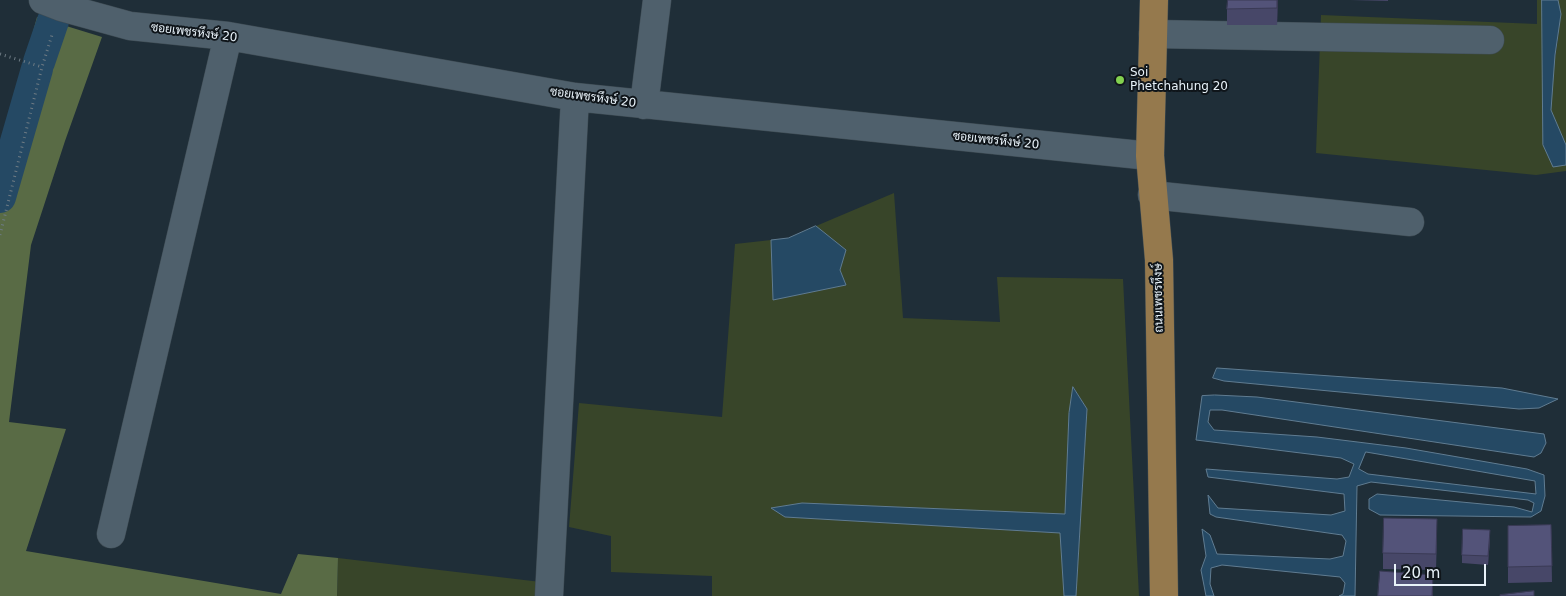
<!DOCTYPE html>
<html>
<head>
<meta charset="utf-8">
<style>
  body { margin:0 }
  #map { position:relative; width:1566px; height:596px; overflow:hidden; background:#1f2e38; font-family:"DejaVu Sans",sans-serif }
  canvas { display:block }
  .scale { position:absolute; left:1394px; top:564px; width:92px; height:22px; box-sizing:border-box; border:2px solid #e8f2f9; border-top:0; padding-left:6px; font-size:15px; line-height:18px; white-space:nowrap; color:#e8f2f9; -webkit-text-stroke:4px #0f151a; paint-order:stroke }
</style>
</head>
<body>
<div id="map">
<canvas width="1566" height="596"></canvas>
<div class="scale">20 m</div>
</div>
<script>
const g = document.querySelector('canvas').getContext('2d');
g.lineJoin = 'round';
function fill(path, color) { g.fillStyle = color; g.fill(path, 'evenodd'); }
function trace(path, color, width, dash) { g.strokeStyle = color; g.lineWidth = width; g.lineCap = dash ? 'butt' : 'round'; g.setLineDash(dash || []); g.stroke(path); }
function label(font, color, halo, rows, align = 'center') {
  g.font = font + ' "DejaVu Sans",Sarabun,sans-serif'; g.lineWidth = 4; g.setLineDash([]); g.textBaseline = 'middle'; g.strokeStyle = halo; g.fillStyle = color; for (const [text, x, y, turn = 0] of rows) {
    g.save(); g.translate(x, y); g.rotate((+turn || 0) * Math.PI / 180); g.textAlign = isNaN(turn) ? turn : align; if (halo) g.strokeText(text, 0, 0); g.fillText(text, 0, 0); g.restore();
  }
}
fill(new Path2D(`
  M1537 0H1542L1543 145 1566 165V171L1536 175 1316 153 1321 15 1537 24Z
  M1558 0H1566V145C1561 134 1552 121 1551 109 1547 75 1565 34 1558 0Z
  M894 193 903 318 1000 322 997 277 1123 279 1139 596H1076L1087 409 1074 388 1069 413 1065 514 802 503 772 508 785 517 1061 533 1064 596H712V576L611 572V536L569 527 579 403 722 417 735 244 771 240 773 300 846 285 840 270 845 250 816 226Z
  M338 558 541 582 545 596H337Z`), '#384529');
fill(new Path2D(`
  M37 17 102 37 65 141 31 245 9 422 66 429 26 551 281 594 298 554 338 558 337 596H0V154Z`), '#596b45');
const water = new Path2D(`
  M1542 0H1558L1561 14 1555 55 1551 110 1566 145V165L1553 167 1543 145Z
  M816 226 846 250 840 270 846 285 773 300 771 240 788 238Z
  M1217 368 1502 388 1558 399 1539 408 1519 409 1224 381 1213 378Z
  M1073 387 1087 409 1076 596H1064L1060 533 785 517 771 508 802 503 1065 514 1069 413Z
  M1215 395 1257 397 1544 434 1546 443 1541 453 1534 457 1222 410H1210L1208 422 1214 430 1317 437 1406 448 1527 469 1544 475 1545 496 1541 511 1531 517 1380 515 1369 509V499L1377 494 1514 507 1532 512 1534 503 1528 500 1371 482 1357 486 1355 596H1339L1343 594 1345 583 1340 577 1222 565 1211 568 1210 584 1214 596H1206L1201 570 1206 556 1202 529 1210 535 1217 554 1330 559 1343 556 1346 541 1342 535 1216 517 1210 514 1208 495 1218 508 1331 515 1345 511 1344 494 1208 477 1206 469 1337 479 1349 477 1354 464 1341 458 1196 440 1202 396ZM1366 452 1535 481 1536 494 1368 474 1359 469Z`);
fill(water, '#254964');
trace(water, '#607c91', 1);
trace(new Path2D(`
  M39 62 53 21
  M0 197 37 69`), '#254964', 32);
const minor = new Path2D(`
  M43 0 61 7 130 26 228 36 575 97 1150 156
  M1153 34 1490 40
  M644 105 657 0
  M1152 195 1410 222
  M111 534 228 36
  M549 596 575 97`);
const major = new Path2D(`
  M1154 0 1150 156 1159 260 1164 596`);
trace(minor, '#3e4b53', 29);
trace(major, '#3e4b53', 29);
trace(new Path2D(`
  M0 54 42 67
  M0 235 42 67 52 35`), '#6e7b84', 3, [1, 4]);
trace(minor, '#4f606c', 28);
trace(major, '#95794d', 28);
fill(new Path2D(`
  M1278 0 1277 25H1227V9Z
  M1350 0H1388V1Z
  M1551 525 1552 582 1508 583V526Z
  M1437 535 1436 570 1383 569V553Z
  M1490 539 1488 565 1462 563V555Z`), '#474768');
fill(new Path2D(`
  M1277 0H1278L1277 25Z
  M1490 530V539L1488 565V556Z
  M1433 575V596H1432Z`), '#3a3a55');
const building = new Path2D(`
  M1228 0H1277V8L1227 9Z
  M1384 518 1437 519 1436 554 1383 553Z
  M1551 525 1552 566 1508 567V526Z
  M1463 529 1490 530 1488 556 1462 555Z
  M1380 571 1433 575 1432 596H1378Z
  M1534 591V596H1500V595Z`);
fill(building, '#535379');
trace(building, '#3a3a55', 1);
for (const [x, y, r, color] of [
  [1120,80,5,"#82d04f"]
]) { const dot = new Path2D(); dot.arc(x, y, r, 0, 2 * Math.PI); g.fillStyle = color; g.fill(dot); trace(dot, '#0f151a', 2); }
label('12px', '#e8f2f9', '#0f151a', [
  ["ซอยเพชรหึงษ์ 20",194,33,7],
  ["ซอยเพชรหึงษ์ 20",593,98,8],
  ["ซอยเพชรหึงษ์ 20",996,141,6],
  ["ถนนเพชรหึงษ์",1159,298,-91]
]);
label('12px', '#e8f2f9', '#0f151a', [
  ["Soi",1130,73],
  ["Phetchahung 20",1130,87]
], 'left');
</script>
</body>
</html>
